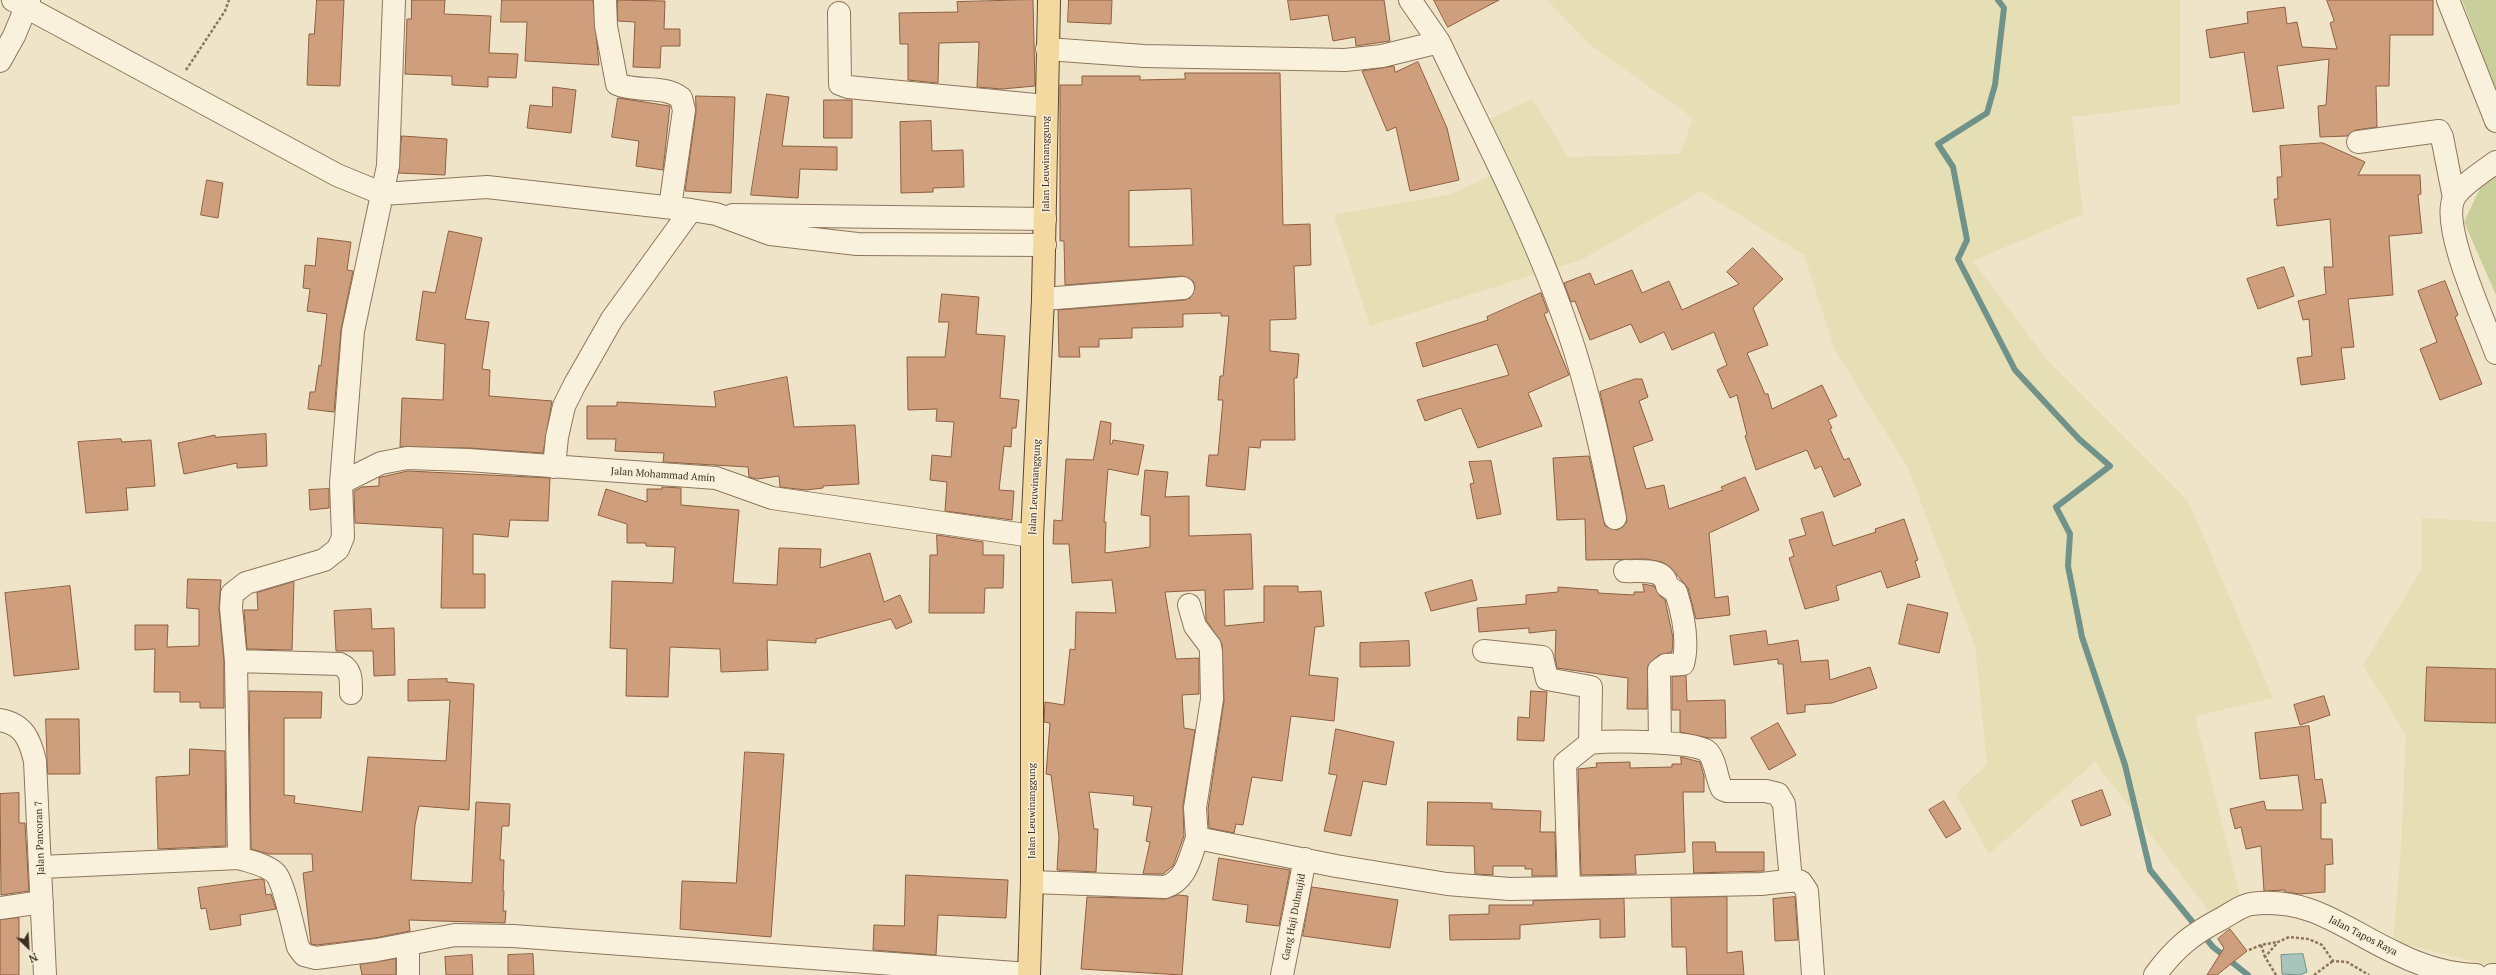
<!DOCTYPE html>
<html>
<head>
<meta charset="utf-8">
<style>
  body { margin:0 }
  #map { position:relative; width:2496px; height:975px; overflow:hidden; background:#f0e4c8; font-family:"PT Serif",serif }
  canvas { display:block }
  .north { position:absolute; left:8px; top:927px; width:40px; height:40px; -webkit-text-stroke:3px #f7eed8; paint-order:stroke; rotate:155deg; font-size:11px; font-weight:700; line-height:16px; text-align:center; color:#3d2e20 }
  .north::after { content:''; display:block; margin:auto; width:14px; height:18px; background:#3d2e20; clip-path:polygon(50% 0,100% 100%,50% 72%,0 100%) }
</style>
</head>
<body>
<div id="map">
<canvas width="2496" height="975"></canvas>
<div class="north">N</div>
</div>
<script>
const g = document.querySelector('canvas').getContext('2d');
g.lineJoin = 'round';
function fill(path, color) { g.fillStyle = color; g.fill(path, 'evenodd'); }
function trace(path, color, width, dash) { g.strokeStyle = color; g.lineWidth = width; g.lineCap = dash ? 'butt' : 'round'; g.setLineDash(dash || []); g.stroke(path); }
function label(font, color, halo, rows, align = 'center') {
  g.font = font + ' "PT Serif",serif'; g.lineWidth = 3; g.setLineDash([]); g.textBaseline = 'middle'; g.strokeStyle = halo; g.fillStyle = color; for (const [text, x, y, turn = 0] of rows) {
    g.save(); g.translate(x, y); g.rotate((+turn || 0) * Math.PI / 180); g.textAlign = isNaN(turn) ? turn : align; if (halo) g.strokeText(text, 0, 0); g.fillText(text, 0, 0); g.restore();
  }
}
fill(new Path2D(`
  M1547 0H2180V104L2072 117 2083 214 1973 261 2046 359 2188 501 2273 698 2195 716 2242 903 2209 911 2095 762 1989 854 1956 794 1987 764 1975 646 1908 468 1835 350 1804 255 1701 191 1581 260 1370 326 1334 215 1452 194 1511 166 1486 121 1532 99 1568 157 1680 154 1693 118 1588 43Z
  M2422 518 2496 522V967L2393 941 2401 848 2406 735 2363 665 2422 569Z`), '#e6deb5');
fill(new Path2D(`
  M2462 0H2496V91Z
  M2496 173V295L2464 222 2482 184Z`), '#c9cf9b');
const water = new Path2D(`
  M2303 954 2307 972 2300 975 2282 974 2281 955Z`);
fill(water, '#a9c4bc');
trace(water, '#6f938a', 1);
trace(new Path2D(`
  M1998 0 2004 8 1995 85 1987 113 1938 144 1953 167 1967 240 1958 259 2015 370 2079 439 2110 466 2056 507 2070 534 2068 566 2082 637 2125 765 2150 870 2213 947 2248 975`), '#6f938a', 6);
const building = new Path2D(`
  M317 0H344L340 86 307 85 309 34H314Z
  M412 0H445L444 14 491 16 489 53 518 54 516 78 488 77V87L452 85V76L405 74 407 19H411Z
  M502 0H593L599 65 525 61 527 22H501Z
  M618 0 665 1 664 29H680V46H661L660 68 633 67 635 22 618 21Z
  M1033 0 1035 86 1002 89 977 87 979 42 939 43 938 83 908 80V44H900L899 13 958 12 957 2Z
  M1069 0H1112L1111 24 1068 22Z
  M1288 0H1384L1390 41 1356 46 1355 37 1333 41 1328 15 1291 20Z
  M1434 0H1499L1448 27Z
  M2327 0H2433V35H2390L2389 86H2376L2377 127 2356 130 2347 136 2320 137 2318 106 2326 105 2329 59 2277 66 2284 108 2253 112 2244 52 2210 58 2206 30 2248 23 2247 12 2285 7 2287 24 2297 22 2302 47 2337 49 2330 23 2334 21Z
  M1418 62 1447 128 1459 180 1410 191 1396 127 1387 131 1362 71 1394 66 1395 72Z
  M1185 73H1280L1283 225 1310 224 1311 265 1294 266 1296 319 1270 320V351L1299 354 1297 378H1294L1295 440H1261L1260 448 1249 447 1245 490 1206 486 1209 455H1218L1223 400H1218L1220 376H1223L1229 316H1221V313L1183 314V327L1132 328V338L1099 339V347H1079L1080 357H1059L1058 310 1184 300 1190 298 1195 287 1193 281 1182 276 1065 285 1064 241H1060V85H1082V76H1140V80L1185 79ZM1191 189 1193 245 1129 247V191Z
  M553 87 576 90 571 133 527 128 530 105 552 107Z
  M767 94 789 97 782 146 837 147V170L800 169 798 198 751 195Z
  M696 96 735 97 731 193 685 191 696 112Z
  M618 98 670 106 663 170 636 166 639 141 612 137Z
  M824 100H852V138H824Z
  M931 121 932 151 963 150 964 187 933 188V192L901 193 900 122Z
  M402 136 447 139 445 175 399 173Z
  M2323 143 2365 162 2358 175H2420L2421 194 2418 195 2422 233 2389 236 2393 295 2348 299 2354 347 2341 348 2345 379 2301 385 2297 358 2312 356 2309 319 2303 320 2298 301 2326 294 2324 267H2333L2330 219 2277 226 2274 199H2278L2277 177H2282L2280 146Z
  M207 180 223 183 218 218 201 215Z
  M449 231 482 238 465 319 489 322 482 369 490 370 489 396 552 401 543 453 469 448 400 447 402 398 443 400 445 344 416 340 423 291 435 293Z
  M318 238 351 242 347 270 353 271 341 330 334 412 308 409 310 392H315L319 365 321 366 327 314 307 311 310 289 303 288 305 265 315 266Z
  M1753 248 1783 279 1753 308 1768 345 1747 353 1765 394H1768L1772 409 1822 385 1837 416 1828 420 1832 428 1830 429 1844 460 1849 458 1861 485 1834 497 1821 466 1815 469 1807 450 1756 470 1745 436 1747 435 1737 395 1730 398 1717 370 1727 365 1714 332 1672 350 1664 332 1640 343 1631 324 1590 340 1575 301 1571 302 1564 283 1590 273 1595 285 1632 270 1642 293 1669 281 1682 310 1739 284 1727 272Z
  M2284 267 2294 296 2258 309 2247 279Z
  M2445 281 2458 315 2455 317 2482 384 2440 400 2420 349 2437 342 2418 291Z
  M1541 293 1548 312 1544 314 1569 375 1528 393 1542 426 1478 448 1461 408 1425 421 1417 400 1509 375 1497 344 1423 367 1416 343 1488 320 1487 317Z
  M942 294 979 297 976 334 1005 336 1000 398 1019 400 1016 428H1012L1011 447 1004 446 999 490 1014 491 1012 520 945 511 947 482 930 480 932 455 951 457 954 422 936 421 937 409 908 410 907 357H945L949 322H939Z
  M787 377 794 427 855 425 859 484 823 486V488L806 490 780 487 779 476 757 479 749 477 748 467 663 462 664 453 615 451 616 439H587V406H617V402L716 407 714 392Z
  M1635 379H1642L1648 397 1639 401 1653 440 1633 447 1646 489 1664 485 1669 509 1723 490 1721 487 1745 477 1759 510 1709 533 1715 598 1728 596 1730 615 1696 619 1688 588 1671 568 1662 562 1645 559 1586 560 1585 519 1557 520 1553 458 1589 456 1605 526 1617 530 1627 522 1622 491 1600 392Z
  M1101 421 1111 423 1110 444H1112L1113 440 1144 445 1138 475 1108 469 1104 522H1106L1105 553 1150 547V516L1141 515 1145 470 1168 472 1165 497 1189 496V536L1251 534 1253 589 1224 590 1225 626 1264 622V586H1298V592L1321 591 1324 626 1315 627 1309 675 1338 678 1334 721 1291 716 1282 781 1252 777 1243 825 1236 824 1234 833 1209 828 1208 809 1224 701 1222 644 1206 620 1205 590 1165 592 1176 659 1199 658V694L1182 695 1184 728 1195 730 1183 806 1184 836 1173 866 1163 874H1143L1150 842 1146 841 1152 807 1133 805 1134 796 1089 792 1094 829H1098L1096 872 1057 870 1059 837 1051 775 1046 774 1050 723 1044 722 1045 702 1064 705 1070 649 1075 650 1076 612 1116 613 1112 580 1072 583 1069 544H1053L1054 520 1062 521 1066 459 1093 460Z
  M266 434 267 466 237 468V463L184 474 178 443 215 435V437Z
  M121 439 122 442 151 440 155 486 126 488 128 510 86 513 78 442Z
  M1491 461 1501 514 1477 519 1470 484 1474 483 1469 462Z
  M408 471 550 478 548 521 510 520 508 537 473 534V574H485V608H441L443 528 355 523 354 491 362 487 379 486V478Z
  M662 487 681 488V505L739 510 733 583 777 585 779 548 821 549 820 568 870 553 884 602 900 595 912 622 896 629 891 619 816 639V643L767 640 768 670 721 672 720 649 670 647 668 697 626 696 627 649 610 648 612 581 673 583 675 547 646 546V543H627V524L598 515 606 489 647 502V489H662Z
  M329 489V508L310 510 309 490Z
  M1823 512 1833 546 1876 532 1875 529 1904 519 1918 560 1915 561 1920 577 1887 588 1881 571 1836 586 1839 600 1805 609 1789 558 1794 556 1789 540 1806 535 1801 519Z
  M937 535 983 542V555H1004L1003 588H985L984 613H929L930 555H937Z
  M188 579 221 580 219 609 224 662V708H200V702H180V692H154L155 649 135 650V625H168L167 647 199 646V609L187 608Z
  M1472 580 1477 600 1431 611 1425 593Z
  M294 582 292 650 247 649 244 610H258L257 593Z
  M1643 584 1654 586 1660 596 1665 600 1673 638 1672 652 1659 655 1648 665 1647 709H1627L1628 678 1557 668 1555 657 1556 630 1529 633V628L1479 632 1477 608 1526 604V595L1558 592V587L1598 590V593L1634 595V592H1644Z
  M70 586 79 669 14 676 5 593Z
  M1908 604 1948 613 1939 653 1899 644Z
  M371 609 372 629 394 628 395 675 374 676 373 651H336L334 611Z
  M1766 631 1768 645 1798 640 1801 662 1828 660 1830 680 1870 667 1877 688 1832 703 1805 705V712L1787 714 1783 664H1778V659L1734 665 1730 636Z
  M1409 641 1410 666 1360 667V643Z
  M2427 667 2496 669V723L2425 721Z
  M1686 676 1687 701 1725 700 1726 738H1709L1680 732V710H1672V677Z
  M447 679V682L474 684 469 810 419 806 415 825 411 880 472 883 476 802 510 804 509 826H502L500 860H504L503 891H504L503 911H506L505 923 409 920 410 931 375 938 317 945 311 944 303 873 313 871 312 854H269L251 849 249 691 322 692 321 718H284V795L295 796 294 803 362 812 368 757 446 761 450 700 408 701V680Z
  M1531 691 1547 692 1544 741 1517 740 1518 717 1529 718Z
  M2324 696 2330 715 2300 725 2294 705Z
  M46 719H79L80 774H48Z
  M1778 723 1796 755 1769 770 1751 738Z
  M2309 726 2315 780 2322 779 2326 803H2321V839H2332L2333 864 2325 865V892L2300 894 2285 892V890L2264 891 2261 846 2246 849 2241 827 2235 829 2230 809 2264 801 2266 810H2303L2298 775 2260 779 2255 733Z
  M1336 729 1394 742 1386 785 1363 781 1351 836 1324 831 1337 775 1329 774Z
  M190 749 225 751 226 846 158 849 156 777 189 775Z
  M745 752 784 754 771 937 680 929 682 881 736 883Z
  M1681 757 1700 762 1704 776V792H1683L1685 852 1635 855 1636 874 1581 875 1578 769 1597 767 1596 763 1630 762V768L1672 767V764H1681Z
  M2102 790 2111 815 2081 826 2072 801Z
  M19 793V823H25L29 891 1 895 0 794Z
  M1944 801 1961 829 1946 838 1929 810Z
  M1428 802 1492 803V809L1541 811 1540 832H1555L1556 876H1532V869H1525V866H1493V875L1475 874 1474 846 1427 845Z
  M1693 842H1715L1716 852H1764V871L1694 873Z
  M1219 858 1290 870 1279 926 1246 922 1248 905 1213 900Z
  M906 875 1008 880 1006 918 938 915 936 955 873 950 874 925 904 926Z
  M261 879 264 880 266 895 271 894 276 909 240 915 241 925 210 930 206 908 201 909 198 888Z
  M1312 887 1398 900 1390 948 1303 936Z
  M1178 895 1188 896 1182 975 1081 969 1087 897 1165 899Z
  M1727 897V953L1742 951 1744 975H1687L1686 947H1672L1671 898Z
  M1795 897 1798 940 1775 941 1773 899Z
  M1624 899 1625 937 1600 938V919L1520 925V939L1450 940 1449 915 1489 914V905H1533V901Z
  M19 918V975H0V920Z
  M2230 929 2247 951 2217 975H2207L2224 948 2218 939Z
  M533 954 534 975H508V955Z
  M472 955 473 975H446L445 957Z
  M396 959V975H362L360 965Z`);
fill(building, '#cf9f7d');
trace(building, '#8d5f41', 1);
const minor = new Path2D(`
  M13 0 337 175 383 194 487 187 691 210 716 214 770 234 857 244 1045 245
  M605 0 606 26 617 84C637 93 663 84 681 98L684 110 670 207
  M1410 0 1439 42
  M2448 0 2496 121
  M839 13 840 84 848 87 1046 106
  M1047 49 1144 56 1345 60 1382 56 1439 42C1483 135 1535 232 1568 330 1589 391 1602 454 1615 518
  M0 61 14 36 29 0
  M2358 142 2439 131 2442 137 2454 198
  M2496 162C2485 170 2460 186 2454 198 2440 226 2485 322 2496 353
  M733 215 1045 219
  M1043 299 1183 288
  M554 467 557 437 564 406 575 384 612 319 691 210
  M341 483 381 463 407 458 468 460 716 478 772 498 1032 536
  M1625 571C1640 572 1665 567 1667 586L1676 592C1683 614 1689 641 1683 664L1666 665 1659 670 1660 743
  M1189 605 1195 626 1210 646 1211 652 1212 699 1195 808 1197 838 1336 866 1447 884 1510 889 1761 884 1796 880 1801 882 1807 891 1813 975
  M1484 651 1542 657 1547 679 1591 687 1590 743 1565 763 1569 887
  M236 661 340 664C352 670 351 680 351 693
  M0 720C24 724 30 740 35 761L45 975
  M1590 743C1608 741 1697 740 1708 752 1716 761 1716 778 1722 789L1727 791H1766L1778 794 1784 804 1791 881
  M239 858 236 661 231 608 232 594 246 583 324 560 338 549 343 537 341 483 353 331 388 166 394 0
  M41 867 239 858C251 862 268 865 276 874 284 883 294 932 298 947L304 955 316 958 377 950 455 935 513 936 1029 974
  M1032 882 1165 887C1187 880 1190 857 1197 838
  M0 908 42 902
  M408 975V944
  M1282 975 1305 859
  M2155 975C2175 948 2192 934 2221 919 2230 914 2242 905 2251 904 2311 896 2347 931 2398 954 2422 966 2449 974 2476 975
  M2492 975H2496`);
const major = new Path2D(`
  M1029 975 1032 882V536L1043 299 1049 0`);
trace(minor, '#8d765c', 24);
trace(major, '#5b4430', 24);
trace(new Path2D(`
  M186 70 225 11 229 0
  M2261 945 2265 957
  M2249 950 2261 945 2277 942
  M2276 975 2265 957 2278 942 2289 937 2309 939 2322 945 2333 961 2347 962 2369 975
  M2314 975 2333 961`), '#8d765c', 2.5, [3, 2]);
trace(minor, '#faf1dc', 22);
trace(major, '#f3d9a0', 22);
label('10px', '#3d2e20', '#f7eed8', [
  ["Jalan Leuwinanggung",1046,164,-90],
  ["Jalan Mohammad Amin",663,475,4],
  ["Jalan Leuwinanggung",1035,487,-87],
  ["Jalan Leuwinanggung",1032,811,-90],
  ["Jalan Pancoran 7",40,838,-92],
  ["Gang Haji Dulmujid",1294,917,-79],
  ["Jalan Tapos Raya",2363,936,27]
]);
</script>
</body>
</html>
